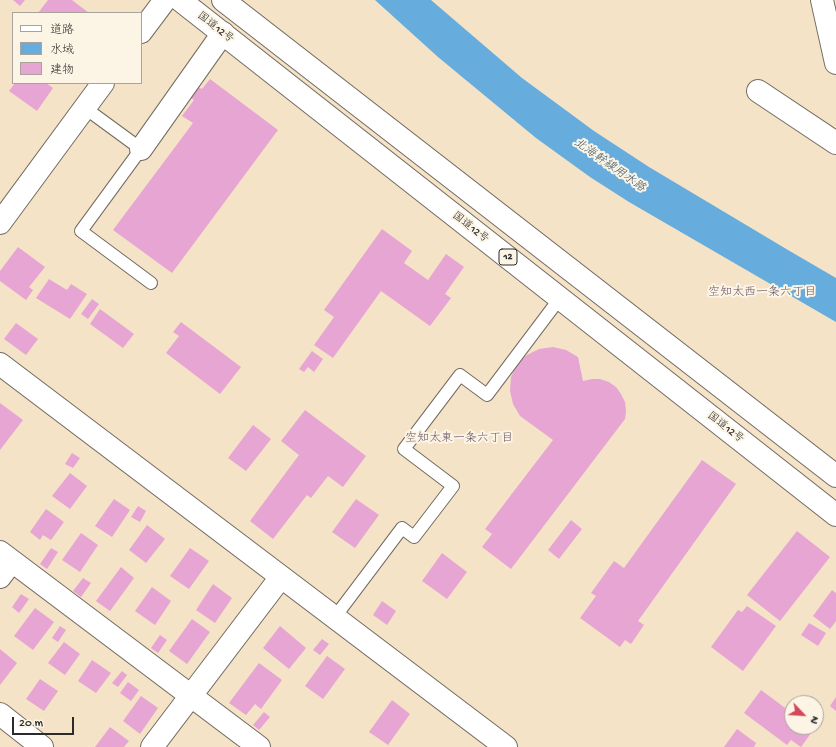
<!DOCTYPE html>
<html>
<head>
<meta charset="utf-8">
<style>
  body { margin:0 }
  #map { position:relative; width:836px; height:747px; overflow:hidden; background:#f5e3c8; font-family:"Gochi Hand","Klee One",sans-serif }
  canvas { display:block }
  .legend { position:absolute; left:12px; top:12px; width:130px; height:72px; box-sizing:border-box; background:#fcf5e5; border:1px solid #a8a49b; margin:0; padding:5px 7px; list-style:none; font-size:12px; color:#2b2b2b }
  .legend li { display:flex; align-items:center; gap:8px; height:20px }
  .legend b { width:20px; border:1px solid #a8a49b }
  .north { position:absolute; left:784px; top:695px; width:40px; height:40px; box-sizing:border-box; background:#fcf5e5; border:1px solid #a8a49b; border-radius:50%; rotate:115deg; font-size:11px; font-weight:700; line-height:16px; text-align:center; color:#2b2b2b }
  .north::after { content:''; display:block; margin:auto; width:14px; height:18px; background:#d1495b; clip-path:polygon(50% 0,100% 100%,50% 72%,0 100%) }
  .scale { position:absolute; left:12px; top:717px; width:62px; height:18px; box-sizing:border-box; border:2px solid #2b2b2b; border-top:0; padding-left:5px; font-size:12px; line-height:14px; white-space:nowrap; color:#2b2b2b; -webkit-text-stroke:3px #fcf5e5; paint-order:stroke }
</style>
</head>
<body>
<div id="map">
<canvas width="836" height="747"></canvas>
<ul class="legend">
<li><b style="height:5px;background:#fff"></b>道路</li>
<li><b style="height:11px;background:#66acdc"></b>水域</li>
<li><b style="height:11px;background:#e6a5d2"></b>建物</li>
</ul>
<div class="north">N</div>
<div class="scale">20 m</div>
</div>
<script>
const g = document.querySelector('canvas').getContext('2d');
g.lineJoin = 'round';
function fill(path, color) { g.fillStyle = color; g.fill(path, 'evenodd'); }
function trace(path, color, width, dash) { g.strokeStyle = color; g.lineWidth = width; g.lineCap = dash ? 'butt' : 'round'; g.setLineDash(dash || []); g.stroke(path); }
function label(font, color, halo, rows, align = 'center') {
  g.font = font + ' "Gochi Hand","Klee One",sans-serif'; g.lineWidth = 4; g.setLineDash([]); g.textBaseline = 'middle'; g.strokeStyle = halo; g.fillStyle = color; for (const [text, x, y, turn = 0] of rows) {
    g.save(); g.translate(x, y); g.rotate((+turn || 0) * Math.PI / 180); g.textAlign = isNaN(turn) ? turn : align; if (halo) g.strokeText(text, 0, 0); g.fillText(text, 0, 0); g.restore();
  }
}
fill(new Path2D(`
  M375 0H431L522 78 594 131 649 167 788 250 836 278V322L629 202 590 177 536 138 438 57Z`), '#66acdc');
fill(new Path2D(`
  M13 0H25L20 6Z
  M48 0H72L89 13H38Z
  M210 79 278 130 172 273 113 230 193 123 182 116 194 100 190 97 198 87 202 89Z
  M15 83H46L53 88 37 111 9 91Z
  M382 229 412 251 404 263 428 280 446 254 464 267 445 294 451 298 430 326 381 291 333 358 314 345 334 317 324 310Z
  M18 247 45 267 29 287 33 290 26 300 0 281V271Z
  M49 279 67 290 71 284 87 294 70 319 36 298Z
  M92 299 99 304 88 319 81 314Z
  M100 309 134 334 123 348 90 324Z
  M181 322 241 367 220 394 166 353 179 336 173 332Z
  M16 323 38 339 26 355 4 339Z
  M553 347 566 350 578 357 583 381 592 379H600L609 382 616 387 621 394 625 402 626 411 625 419 511 569 482 547 492 534 485 529 553 440 520 416 513 404 510 391 511 377 517 364 527 355 539 349Z
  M312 351 323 359 314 372 308 367 304 372 299 369Z
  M0 403 23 420 0 450Z
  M305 410 366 456 343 487 328 476 311 498 307 495 273 539 250 521 299 455 281 441Z
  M253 425 271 439 246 471 228 458Z
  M72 453 80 458 73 468 65 464Z
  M702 460 736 484 638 621 644 625 631 644 625 640 620 647 580 618 596 596 591 593 614 561 624 568Z
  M70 473 87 486 70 509 52 496Z
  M114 499 130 510 112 537 95 526Z
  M356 499 379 515 355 548 332 532Z
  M138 506 146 511 140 522 131 517Z
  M46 509 64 522 51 540 43 535 40 540 30 532Z
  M571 520 582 529 559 559 548 550Z
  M147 525 165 539 146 563 129 550Z
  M797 531 830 557 780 621 747 595Z
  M81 533 98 545 80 572 62 560Z
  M51 548 58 552 47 569 40 564Z
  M190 548 209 561 189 589 170 576Z
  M442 553 467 572 447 599 422 581Z
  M121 567 134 578 110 611 96 601Z
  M83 578 91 583 81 597 73 591Z
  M213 584 232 598 215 623 196 610Z
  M152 587 171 601 155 625 135 611Z
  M832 590 836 593V621L830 629 813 616Z
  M21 594 29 599 19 613 12 607Z
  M382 601 396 611 387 625 373 615Z
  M747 606 776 626 743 671 711 647 738 610 742 612Z
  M35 608 54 622 33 650 14 636Z
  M192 619 210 632 187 664 169 651Z
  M809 623 826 633 818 646 801 635Z
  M60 626 66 630 58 642 52 638Z
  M280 626 306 648 289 669 263 648Z
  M160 635 167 640 158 653 151 648Z
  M322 639 329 644 320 655 313 650Z
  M64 642 80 654 65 675 48 663Z
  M0 649 17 663 0 685Z
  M327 656 345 669 323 699 305 686Z
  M92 660 111 673 96 693 78 681Z
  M259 663 282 680 261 709 255 704 246 715 229 703Z
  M122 671 127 675 118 687 112 683Z
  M40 679 58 691 44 711 26 699Z
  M128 682 139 690 131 701 120 693Z
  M761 690 792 713V727H811L814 729 801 747 791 740 787 745 744 713Z
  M141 696 158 708 140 734 123 721Z
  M836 697V711L830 706Z
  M392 700 410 714 388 745 369 732Z
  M264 712 270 717 259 730 253 725Z
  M110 727 129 741 124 747H95Z
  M737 729 756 743 754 747H724Z`), '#e6a5d2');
const service = new Path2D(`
  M85 108 141 149 81 231 151 283
  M335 617 402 528 414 537 453 486 404 449 460 375 487 395 560 298`);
const minor = new Path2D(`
  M822 0 836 63
  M758 91 836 143
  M141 149 223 33
  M0 552 259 747
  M0 577 12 561
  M0 714 42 747
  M152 747 281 577`);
const tertiary = new Path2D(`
  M141 32 165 0
  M0 223 103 83
  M0 364 506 747`);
const trunk = new Path2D(`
  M180 0 836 515
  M223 0 836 476`);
trace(service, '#726b62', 14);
trace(minor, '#726b62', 24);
trace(tertiary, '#726b62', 24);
trace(trunk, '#726b62', 24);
trace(service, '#fff', 12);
trace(minor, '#fff', 22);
trace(tertiary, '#fff', 22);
trace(trunk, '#fff', 22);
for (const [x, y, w] of [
  [508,257,18]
]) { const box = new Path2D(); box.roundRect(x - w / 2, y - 8, w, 16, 3); g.fillStyle = '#fcf5e5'; g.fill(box); trace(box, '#2b2b2b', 1); }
label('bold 10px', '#2b2b2b', null, [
  ["12",508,257]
]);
label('11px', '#2b2b2b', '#fcf5e5', [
  ["国道12号",215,28,38],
  ["国道12号",470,228,38],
  ["国道12号",725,428,38]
]);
label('italic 12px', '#405869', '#fcf5e5', [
  ["北海幹線用水路",609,166,35]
]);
label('12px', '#6c5665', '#fcf5e5', [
  ["空知太西一条六丁目",762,293],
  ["空知太東一条六丁目",459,439]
]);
</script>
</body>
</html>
